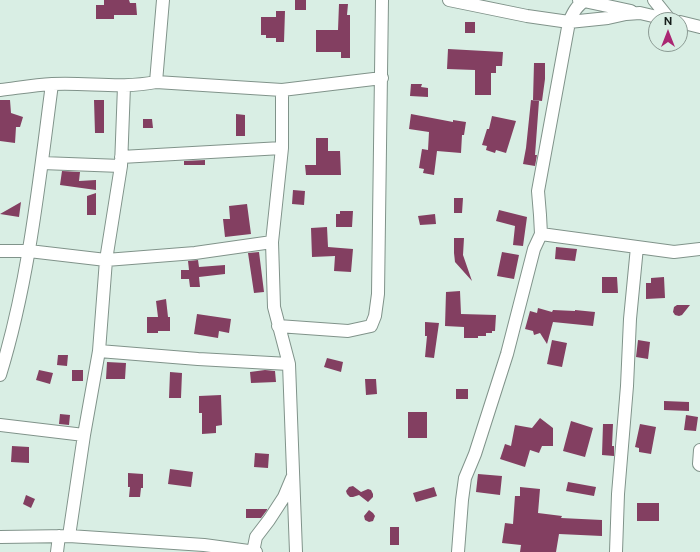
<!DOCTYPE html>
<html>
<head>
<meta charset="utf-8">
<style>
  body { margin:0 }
  #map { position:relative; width:700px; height:552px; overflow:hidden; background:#d9eee4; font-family:"Public Sans",sans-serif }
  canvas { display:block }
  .north { position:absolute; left:648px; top:12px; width:40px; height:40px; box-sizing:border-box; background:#d9eee4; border:1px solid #8b9a93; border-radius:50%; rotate:0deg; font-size:11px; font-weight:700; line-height:16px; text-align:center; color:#151d1a }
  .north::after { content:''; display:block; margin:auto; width:14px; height:18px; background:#aa2773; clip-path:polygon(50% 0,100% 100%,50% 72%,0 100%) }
</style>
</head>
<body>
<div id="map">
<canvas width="700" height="552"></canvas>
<div class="north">N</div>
</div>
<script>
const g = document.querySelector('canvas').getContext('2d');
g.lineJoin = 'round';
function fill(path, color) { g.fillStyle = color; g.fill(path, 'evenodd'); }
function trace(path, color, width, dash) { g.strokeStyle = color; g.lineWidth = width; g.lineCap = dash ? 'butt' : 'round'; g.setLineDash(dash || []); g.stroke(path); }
fill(new Path2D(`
  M104 0H129L130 3H136L137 15H114V19H96V5H104Z
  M295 0H306V10H295Z
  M339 4H348L347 15H350V58H341V52H316V30H338Z
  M276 11H285L284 42H276V38H266V35H261V17H276Z
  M465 22H475V33H465Z
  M448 49 503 52 502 66H496V73H491V95H475V70L447 69Z
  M534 63H545V79L542 101 533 100Z
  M411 84H422L421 87 428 88V97L410 96Z
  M0 100H10L11 113 23 117 20 127H16L15 143 0 141Z
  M94 100H104V133H95Z
  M531 100 539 101 535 155H537L535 166 523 164 526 148Z
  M236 114 245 115V136H236Z
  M411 114 453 122V120L466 122 464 135H462L461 153 437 151 434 175 423 173 424 169 419 168 422 149 428 150 429 132 409 129Z
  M492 116 516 121 506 153 496 150 495 153 486 150 487 146 482 145 487 129H489Z
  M143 119H152L153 128H143Z
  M316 138H328V151H340L341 175H306L305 165H316Z
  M205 160V165H184V161Z
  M62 171 80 172 79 181 96 180V190L60 185Z
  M293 190 305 191 304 205 292 204Z
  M96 193V215H87V196Z
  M454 198H463L462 213H454Z
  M21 202 19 217 0 214Z
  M247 204 251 234 225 237 223 219H230L229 206Z
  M499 210 527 217 523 246 513 245 515 226 496 221Z
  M340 211H353L352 227H336V214H340Z
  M435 214 436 224 420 225 418 216Z
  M327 227 328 247 353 249 351 272 334 271 335 256 312 257 311 228Z
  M454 238H464L463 255 472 281 455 262 454 253Z
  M556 247 577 249 575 261 555 259Z
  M259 252 264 292 254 293 248 253Z
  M502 252 519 255 514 279 497 276Z
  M198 260 199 267 225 265V274L199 277 200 287H190L189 279H181V270H189L188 261Z
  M602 277H617L618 293H602Z
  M664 277 665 298 646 299V283H651V278Z
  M460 291 461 314 496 315 495 331H492V333H486V336H478V338H464V327L445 326 446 292Z
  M166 299 168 317H170V331H158V333H147V317H158L156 301Z
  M677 305H690L682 315 679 316 675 315 673 312 674 307Z
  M538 308 552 312 553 310 575 311V310L595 312 593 326 553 322 547 344 540 333 534 335 533 331 525 329 530 311 537 313Z
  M197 314 231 319 229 333 219 331 218 338 194 334Z
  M425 322 439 323 434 358 425 357 427 336H425Z
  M552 340 567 343 562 367 547 364Z
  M638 340 650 342 648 359 636 357Z
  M58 355H68L67 366 57 365Z
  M327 358 343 362 341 372 324 367Z
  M107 362 126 363 125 379H106Z
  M39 370 53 373 50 384 36 380Z
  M72 370H83V381H72Z
  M265 370 275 371 276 382 251 383 250 372Z
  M170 372 182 373 181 398H169Z
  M365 379H376L377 394 366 395Z
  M456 389H468V399H456Z
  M221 395 222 425 216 426V433L202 434V413H199V396Z
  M664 401 689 402V411L664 410Z
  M408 412H427V438H408Z
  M60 414 70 415 69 425 59 424Z
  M686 415 698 417 696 431 684 430Z
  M540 418 553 428V446H542L539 453 530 450 525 467 500 459 505 444 511 446 515 425 532 428Z
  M571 421 593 428 585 457 563 451Z
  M603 424H613L612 446H614V456L602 455Z
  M640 424 656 427 651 454 639 452V448L635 447Z
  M12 446 29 447V463L11 462Z
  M255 453 269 454 268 468 254 467Z
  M170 469 193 472 191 487 168 484Z
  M128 473 143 474V488H141L140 497H129L130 487H128Z
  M478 474 502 476 500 495 476 492Z
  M568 482 596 487 594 496 566 491Z
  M353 486 361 492 368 489 371 490 373 494V497L368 502 359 495 353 497H350L347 494 346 491 349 487Z
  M434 487 437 496 416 502 413 493Z
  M520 487 540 489 538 513 562 516 561 518 602 520V536L559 534 556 552H520L521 545 502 543 505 523 513 524 515 496H520Z
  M26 495 35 499 31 508 23 504Z
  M637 503H659V521H637Z
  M246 509H267V510L261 518H246Z
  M369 510 373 513 375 516 373 521 369 522 365 520 364 516Z
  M390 527H399V545H390Z`), '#833f61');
const minor = new Path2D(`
  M449 0 527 16 569 22 608 18 626 14 640 13 670 20
  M579 0 631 11
  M654 0 670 20
  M680 22 700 27
  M156 82 163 0
  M0 90C17 88 35 85 52 84 87 82 121 89 156 82L282 90 382 78
  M282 90V148L272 242 274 307 289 364 296 552
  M121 157 282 148
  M42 163 121 166
  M541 234 674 252 700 249
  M0 251H29L106 260 195 253 272 242
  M278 326 348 331 371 326 375 316 378 294 382 0
  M99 351 198 359 289 364
  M0 375C29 281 39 182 52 84
  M0 425 84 435
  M700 450 699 464 700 465
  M69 536 84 435 99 351 106 260 121 166 124 86
  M0 537 69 536 204 545 256 552
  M57 552 59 536
  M253 552 256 537 269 520 284 497 292 478
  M458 552 462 500 465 478 475 454 507 354 534 249 541 234 540 215 538 191 569 22C573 13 577 4 587 0
  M616 552 618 494 627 386 630 319 637 247`);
trace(minor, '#80938a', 14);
trace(minor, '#fff', 12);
</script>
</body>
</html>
